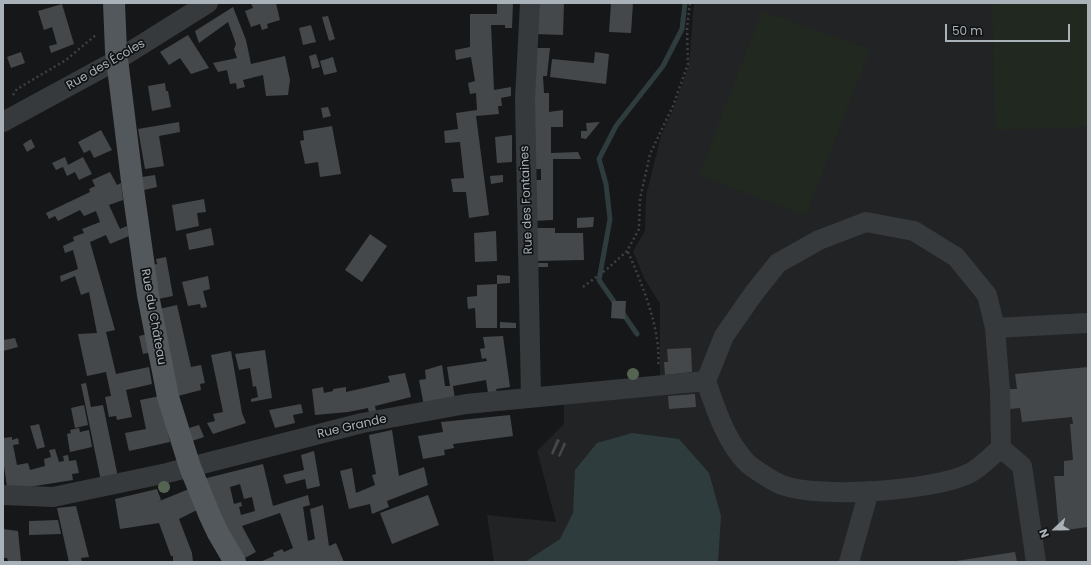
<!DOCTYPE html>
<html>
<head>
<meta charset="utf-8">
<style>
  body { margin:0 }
  #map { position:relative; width:1091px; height:565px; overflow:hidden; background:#161718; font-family:Poppins,sans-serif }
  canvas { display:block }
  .frame { position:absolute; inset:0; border:4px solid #a8b2b8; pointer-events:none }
  .north { position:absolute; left:1035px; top:509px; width:40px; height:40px; -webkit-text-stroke:3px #111213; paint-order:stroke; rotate:248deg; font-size:11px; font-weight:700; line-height:16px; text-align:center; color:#a8b2b8 }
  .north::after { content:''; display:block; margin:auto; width:14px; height:18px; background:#a8b2b8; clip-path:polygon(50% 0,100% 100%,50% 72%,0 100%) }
  .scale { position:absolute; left:945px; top:24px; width:125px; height:18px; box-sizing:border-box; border:2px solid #a8b2b8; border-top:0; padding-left:5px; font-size:12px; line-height:14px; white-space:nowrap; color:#a8b2b8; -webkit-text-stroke:3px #111213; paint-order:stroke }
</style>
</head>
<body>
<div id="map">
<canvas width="1091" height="565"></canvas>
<div class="frame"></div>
<div class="north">N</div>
<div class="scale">50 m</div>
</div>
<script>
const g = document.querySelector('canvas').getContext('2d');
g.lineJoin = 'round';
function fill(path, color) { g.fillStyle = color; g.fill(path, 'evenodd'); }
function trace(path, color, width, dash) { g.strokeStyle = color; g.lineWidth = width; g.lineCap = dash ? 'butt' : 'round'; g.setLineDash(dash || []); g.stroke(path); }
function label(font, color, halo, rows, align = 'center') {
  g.font = font + ' Poppins,sans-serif'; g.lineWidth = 3.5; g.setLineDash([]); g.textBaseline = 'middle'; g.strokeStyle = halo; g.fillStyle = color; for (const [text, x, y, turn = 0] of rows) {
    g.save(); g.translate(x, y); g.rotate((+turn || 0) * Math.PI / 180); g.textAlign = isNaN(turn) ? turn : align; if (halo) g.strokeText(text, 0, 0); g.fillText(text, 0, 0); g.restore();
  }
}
fill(new Path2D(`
  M694 3H1088V562H494L487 515 556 522 537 451 564 424V403L660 392V304L644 278 633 251 645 231 646 195 661 136 675 105 689 65Z`), '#222325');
fill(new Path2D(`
  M992 3H1088V127L995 130Z
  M762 11 870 49 806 216 699 175Z`), '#212820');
fill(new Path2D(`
  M632 433 679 439 709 473 721 516 718 562H525L560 539 573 513 575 470 597 443Z`), '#2e3c3e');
trace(new Path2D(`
  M617 306 599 280 610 219 606 184 599 159 616 126 663 66 682 29 685 3
  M622 312 637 334`), '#2e3c3e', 5);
fill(new Path2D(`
  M251 3H276L280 20 267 24 268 28 262 30 260 24 251 27 245 11 253 8Z
  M497 3H513L512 28H505V25H491L494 90 511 87V96L501 98 502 106H498L499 114 476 116 489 215 469 218 466 192H453L451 179 464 178 460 142 445 143 444 131 458 129 456 113 477 110 476 93 470 94 468 83 475 81 471 57 456 60 455 50 470 47V14H497Z
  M536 3H564L563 35 535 34Z
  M611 3H633L631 33 609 32Z
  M62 4 74 44 51 53 49 46 57 44 52 27 44 30 38 11Z
  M233 7 246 40 251 64 285 56 290 80 288 95 266 96 263 75 243 80 245 87 237 89 236 83 230 84 227 70 218 72 213 63 237 58 234 49 236 44 228 22 199 43 195 31Z
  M328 16 335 39 329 41 322 17Z
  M311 25 316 42 303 45 299 28Z
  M188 35 209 68 191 74 180 58 169 65 160 52Z
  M532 48H550L547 76H543L544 93H549V112L563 110V127H551V153L578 152 581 159H553V220L532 221 531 180H541V169H531Z
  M21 52 25 63 11 68 7 57Z
  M595 52 609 54 606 84 550 77 552 59 594 63Z
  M316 54 320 67 312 69 309 56Z
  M333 57 337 72 324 75 320 61Z
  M165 83 166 91H168L171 107 152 111 148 86Z
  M328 107 331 116 323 118 321 108Z
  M179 122 180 132 159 136 164 166 145 169 138 129Z
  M600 122 586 139 581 138V131H587L586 123Z
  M332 126 341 174 320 177 318 162 305 164 300 141 304 140 303 131Z
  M101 130 112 150 94 158 90 150 84 153 78 142Z
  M512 135V162L497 163 495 137Z
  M31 139 35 147 27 152 23 144Z
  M65 157 68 165 83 157 92 174 79 180 75 172 67 176 63 167 56 170 52 163Z
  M110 172 117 185 121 183 123 200 109 205 120 229 127 226 129 236 110 244 106 235 90 242 115 330 106 332 116 374 149 367 152 384 126 390 132 417 117 420 116 416 109 417 105 397 111 396 106 372 87 376 78 334 97 333 89 292 81 295 75 276 61 282 60 276 78 269 73 250 65 253 63 246 74 241 73 237 84 233 82 229 100 222 96 211 84 216 80 210 58 221 55 216 49 219 46 213 90 192 89 189 95 186 92 180Z
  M155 175 157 187 144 190 142 177Z
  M503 175V182L491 184 490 176Z
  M204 199 206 212 197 213 199 226 176 231 172 205Z
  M594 217 593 227 577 228V218Z
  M211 228 214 245 189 250 186 234Z
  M536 228H555V233H583L584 260 536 261Z
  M496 231 497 261 475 262 474 233Z
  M370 234 387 246 362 282 345 270Z
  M166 257 173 296 158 299 152 265 157 264 156 259Z
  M538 263H548V267H538Z
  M497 275 510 276V283L497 284Z
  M208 276 210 289 203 291 207 307 201 308 200 304 188 306 182 282Z
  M497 284V328H476L475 308 468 309 467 297 477 296V285Z
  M612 301H626L625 319 611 318Z
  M177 305 191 367 201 365 205 383 200 384 201 390 178 396 159 309Z
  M500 322 516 323V328H500Z
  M148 334 151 352 143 354 139 336Z
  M503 336 510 387 496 389 497 392 488 393 486 380 453 386 455 399 424 406 419 380 426 379 425 370 442 365 445 386H450L447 367 487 361 486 358 482 359 480 349 485 348 483 337Z
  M15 338 18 347 3 351V340Z
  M691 348 692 372 665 375 664 362H668L667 349Z
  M265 350 272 398 251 402V399L258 397 256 386 253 387 250 368 239 370 235 354Z
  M231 351 242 413 246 423 213 434 207 423 215 421 213 414 223 412 211 355Z
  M1088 367V527L1059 531 1054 476H1064V461L1073 460 1070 424H1073L1072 417 1022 422 1020 408 1010 409 1008 389H1017L1015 374Z
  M405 373 411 397 375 406 377 416 370 418 368 408 348 412 315 415 312 389 323 387 324 393 333 391V389L346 387V392L390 382 388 376Z
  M86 383 91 407 103 405 118 477 101 481 81 384Z
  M695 394 696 407 669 409 668 396Z
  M160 396 170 442 129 451 125 433 146 429 140 400Z
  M301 404 303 413 293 415 295 423 275 428 269 410Z
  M84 405 88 425 75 428 71 408Z
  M510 415 513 436 453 444 454 448 444 450 445 455 423 459 418 436 443 432 441 422Z
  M39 424 45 447 37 449 30 426Z
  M199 425 204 437 192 441 189 428Z
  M79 428 80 432 89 430 92 447 70 452 67 434 71 433 70 430Z
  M392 430 399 476 424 467 428 485 387 501 389 507 372 514 370 504 349 509 340 471 352 468 356 493 375 485 372 475 376 474 369 435Z
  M12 437V440L18 438 19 444 13 445 17 465 28 463 30 470 45 466 44 459 51 457 49 450 55 449 59 462 64 461 63 456 68 455 69 461 76 460 79 473 72 474 73 480 22 488 7 487 3 459V438Z
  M557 439 560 440 553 455 551 453Z
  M564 442 566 444 560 457 558 456Z
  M314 451 320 486 307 489 305 479 286 484 283 475 304 470 301 455Z
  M263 464 273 506 308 495 310 505 303 507 308 541 315 539 310 509 323 505 329 546 336 543 344 562H260L274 556 273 553 282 549 284 552 293 548 280 513 242 526 256 552 241 560 203 479ZM240 484 244 499 252 497 255 511 241 515 239 507 242 506 241 502 234 504 230 487Z
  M157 489 161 500 157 502 189 489 199 509 179 519 192 553 193 562H173V556H171L159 523 120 529 115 499Z
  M428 495 439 525 392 544 380 513Z
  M76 506 89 557 81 558 82 562H69L57 508Z
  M58 520 61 534 29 535V521Z
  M3 529 18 531 21 561H8L7 558H3Z
  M1015 552 1017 562H956V561Z`), '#45484b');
trace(new Path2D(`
  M13 95 17 89 66 60 97 34
  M628 252C642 283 662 333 658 367
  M583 287 607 269 627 251 639 229 640 199 650 154 673 106 688 64 687 28 690 3`), '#3d4144', 2.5, [2, 3]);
trace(new Path2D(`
  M530 3 525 99 531 397
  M3 122 117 60 208 3
  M866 222 914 231 956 257 987 295 995 328 1000 391 1001 448C991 456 981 467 970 473 935 491 819 499 782 485 774 482 752 468 746 462 725 439 716 410 706 381L724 336 754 293 778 263 819 240Z
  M995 328 1088 323
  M1001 448 1022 466 1036 562
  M3 495 53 497 167 473 362 423 466 404 706 381
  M849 562 869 491`), '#373a3d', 20);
trace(new Path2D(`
  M114 3 116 51 133 189 148 295 168 397 190 467 210 516 218 533 235 562`), '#53585c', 22);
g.fillStyle = '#556451';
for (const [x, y] of [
  [633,374],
  [164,487]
]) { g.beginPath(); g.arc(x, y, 6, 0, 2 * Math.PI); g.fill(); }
label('12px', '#a8b2b8', '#111213', [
  ["Rue des Écoles",106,65,-30],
  ["Rue des Fontaines",527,200,-92],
  ["Rue du Château",153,317,80],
  ["Rue Grande",352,427,-13]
]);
</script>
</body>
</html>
